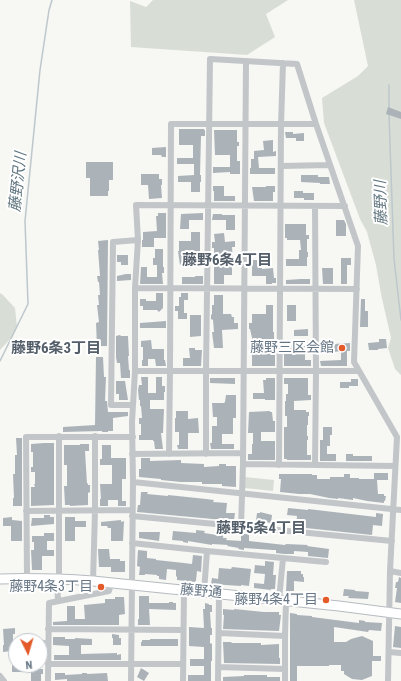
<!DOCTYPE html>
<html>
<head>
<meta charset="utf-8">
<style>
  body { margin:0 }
  #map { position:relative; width:401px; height:681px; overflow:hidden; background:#f7f7f4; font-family:"Roboto Condensed",sans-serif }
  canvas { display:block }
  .north { position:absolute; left:8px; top:633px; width:40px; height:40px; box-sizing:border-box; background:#fff; border:1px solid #c2c8ce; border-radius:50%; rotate:175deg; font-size:11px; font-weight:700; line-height:16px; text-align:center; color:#667685 }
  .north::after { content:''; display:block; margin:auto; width:14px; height:18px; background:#e35a28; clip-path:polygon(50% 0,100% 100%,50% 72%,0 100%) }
</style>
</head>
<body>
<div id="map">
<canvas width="401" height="681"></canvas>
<div class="north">N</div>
</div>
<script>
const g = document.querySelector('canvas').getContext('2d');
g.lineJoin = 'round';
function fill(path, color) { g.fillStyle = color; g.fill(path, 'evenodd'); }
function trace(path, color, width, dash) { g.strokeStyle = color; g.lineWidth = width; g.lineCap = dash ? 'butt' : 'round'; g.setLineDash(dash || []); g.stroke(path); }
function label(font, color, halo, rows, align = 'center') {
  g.font = font + ' "Roboto Condensed","Noto Sans JP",sans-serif'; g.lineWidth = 4; g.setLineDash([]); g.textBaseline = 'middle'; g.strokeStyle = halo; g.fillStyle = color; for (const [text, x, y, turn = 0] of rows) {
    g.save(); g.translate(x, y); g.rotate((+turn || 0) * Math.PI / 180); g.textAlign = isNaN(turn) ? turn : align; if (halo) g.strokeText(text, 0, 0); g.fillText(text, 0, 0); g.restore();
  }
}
fill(new Path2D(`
  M153 0H288L266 14 275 37 247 55 131 47 130 1 146 7Z
  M354 0H401V375L395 369 388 348 391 338 381 294 376 265 367 232 360 219 324 123 322 98 358 76 368 66Z
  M0 293 3 295 15 308 17 327 11 338 0 350Z
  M245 477 274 480 273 491 245 488Z`), '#d8ded5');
trace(new Path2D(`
  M389 85V109
  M389 115 394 259 401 320
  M0 361 28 304 25 221 40 70 49 10 52 0`), '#bdc7cc', 1.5);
fill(new Path2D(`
  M388 107 401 112V119L386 114Z
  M179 129H204V130H205V136H201L200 175H201V182H200V192H191V182H178V176L194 175V164H177V158H193V145H179Z
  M214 130H237V142H239V146H237V161H240V174H230V172L213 173V167H230V155H215Z
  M285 132H293V134L304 133V141H296V138H286Z
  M273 140V152L276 151V156L258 157 259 168H275V174H250V168H251V159H254V151L264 150 263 141Z
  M166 147V157H162L161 155H152V148Z
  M86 162H113V180H109V191H108V196H90V178H86Z
  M141 174H159V179H162V185H161L162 198 149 199 148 185H141Z
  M301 175H318V177H329L330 184H320V183L301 182Z
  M213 186H224V196H235V201H214V191H213Z
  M266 186H275V192H273V201H254L252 187H266Z
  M294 191H303V193H314V200H304V198H294Z
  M158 213H166V238H154V247H142V240H143V232L157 231 156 216H158Z
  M203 213V220H189V229H180L181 214Z
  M213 214H222V215H235V230H226V220H212Z
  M336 220H344L346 224V236H336Z
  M285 224H306V235H309V239H307V252H308V257H307V266H286V259H299V250H301L300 240H287V238H285Z
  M191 232H200V256L189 257V265H180L178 251H179V241H191Z
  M224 233 225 242 235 241V247H232L233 260H234V265H232V275H224V284H214V248H212V242H215L214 234Z
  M108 240 107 346H97L96 323 99 322 97 305H99L98 295H100L99 282H98L97 276H100L98 250H99L98 241Z
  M155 249H163V267H164V273H162L163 284H140L141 267H147V277H157V265H153V258H155Z
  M117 255H128V265H121V262H117Z
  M341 258H351V265H347V284H341Z
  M252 260H261L262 269 273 268 274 278H276V283H272V284H266V276H252Z
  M322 268H333V284H323Z
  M126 274H131V280L117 281V276Z
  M195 276H203V284H182V277H195Z
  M301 279H310V284H286V280Z
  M156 293H163V308L159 312 157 310H143V306H140V299H146V301H156Z
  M181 293H188V300H184V313H187V319H178V311H175V306H179V297H181Z
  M214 295H223V314H231L232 317H234V323H238V329L222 330 223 348H214L212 332H214L213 320 211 319V315L212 314V305H214Z
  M361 299H365V311H368V327H360Z
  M266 305H273V332H274V342H275V366H252V357L250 342H253L250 329H249V323H252V314H266Z
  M287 305H296V321H287Z
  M190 315H201V336L190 337Z
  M166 321V328H140V323Z
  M308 329V336H294V330Z
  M120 335 121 336H128L129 356H128L129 370H130V378H121L120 363H117L116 357V336Z
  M379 339H386L387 348 378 349V350H369L368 343 379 342Z
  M151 340 152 349H164V360H165L166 366H156L155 359H148V366H142V360H143V347H141V341Z
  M293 343V346H305V360H311V366H284V344Z
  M350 343V351H347V366H321L320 361 341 360V351L334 352V344Z
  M189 348H195V350H202L201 366H183V358H190Z
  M96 357H103L104 377H106L105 401H107L108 412H128V416L113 418V431H108V432H102V431L63 432V427L95 425Z
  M141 377H148V393H156V377H162V386H165V392H164V400H150V409H164L163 433H161L163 449H155L154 441H153V440H139V435H141V424H139V418H142L141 406H140V400H139L138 390 139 385H142Z
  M210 378H235V384L210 383Z
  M266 378H275V400H265V399H253V393H264L263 380H266Z
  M284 378H308V395H311V400L294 401V410H306V412H309V416H308V425H307V436H308V440H307V455H311V460H287V459H284V427H287V416H285V401H286V394H288V384H284Z
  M351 379H358V386H349V388H340V382H351Z
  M116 381H125L128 400H119V394H116Z
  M226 395H236V418H233V434H222V444H234V449H211L210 443H212V426H217V417H213L212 403H224L225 402Z
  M176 411H188V419L198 418 199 433H188V449H178L177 445H179V432H175V418H176Z
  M270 411V412H272L273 421H275V432H261V441H275V460H248V454H252V444H253V433H248L249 412Z
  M323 427H332V435H330V446H327V454H336V461H320V440H323Z
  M16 438H22V506H13V498H14L13 474H15V455H17Z
  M44 443H54V505L31 506V487H35L34 484H35V472H31V467H33V452H31V444Z
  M80 444H89V451H85L87 484 88 483V485H90V492L88 493V505L70 506V505H65L64 486H67V465H64V445H80Z
  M102 445H111V458H126V479H122V501H126V506H118V500H108V506H100V499H101L100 484H112V465H100V459H102Z
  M346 454H353V456H372V461H346Z
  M141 458H150V461L181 460V463L204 464V467L219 466V464H226V466H236V487L222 486V484H202V482H181L161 480V479L139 477V469H141Z
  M374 473H388V480H377L378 494H384V496H386L385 501H384V503L367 501 353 498V500L338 498V499L329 498 310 494H299L280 492 281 479H279V474H312V475H317V479H330V477H344V474H350V478H359V479H374Z
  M141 492H148L147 494 168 496V495L206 499 214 500 213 502 227 503 226 513H235L234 521 137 512 138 505H140Z
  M288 508 308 510V509L376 517V513L383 514 382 526 373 525 372 535 296 527 297 516 287 515Z
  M260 512 272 515 271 523 256 521 257 513H260Z
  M44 515H50V517H54V524L31 526 32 518H44Z
  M12 517V520L22 521V541H11V526H3V518Z
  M65 517H75V521H86V527H75V541H65Z
  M121 520V522L124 521 123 541H111V528H108L107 526H101V522Z
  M218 529 224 530 223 538H227L226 540 241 541V534L243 535V534H249V541L285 545 286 544 308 545 307 546 329 549 328 558 308 556V552L294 551V554H284L276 553V550H273L244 548V550L238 549 239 548 227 546 228 545 212 544V545L188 541V543L183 542V541L172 540 173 531 196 533V530L205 531 204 533 217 535Z
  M139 532H160L159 541 139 538Z
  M44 533H54V541H47V550H54V556H42V570H32L31 550H34V542H32V536H44Z
  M98 549H109L110 559H120V561H125V572H111V567H99Z
  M138 550 147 551V558L156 559V560L184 563 192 564 193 555 202 556 201 572 197 571 196 581H195V582L177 580V577L176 576V570L167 569 166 580 159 579V576H157V575L145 574V575H139L140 567 137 566Z
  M265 561 274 562 273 575H276L275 589H271V590L254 588V583L264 584 265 574 254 573 255 565 265 566Z
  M232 567 251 569 249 586 241 585V586L211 584 212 578 218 579 219 568 231 569Z
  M287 571H301V574H303V577H304V582L294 581V591H290V592H286Z
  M399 577 401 578V603L395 602 397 588H395L396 582H398Z
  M344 589 355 590V591L369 592 368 599 348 598 349 596H343Z
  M139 596H149V603H169V602H173V603H176V610L149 609 150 625H138V619H139Z
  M115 597H124L125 614 119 615V625H53V622L67 621V606H75V619H85L84 605 105 603V599H115Z
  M205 603 209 604V605H212V612H210L211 628H212V635H210V643L212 644V661H211V681H188V675H204V666H190V659H204V647L189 646V627L204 628 203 609H205Z
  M223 609 234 610V609L264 612H279V615H281L279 631 223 629 224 615H223Z
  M290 613 297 614V615L312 616V617L359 623V620L365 621V622L382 623 381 631 369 630 368 632 334 627V642H346L351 639 362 636 373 641V656H381V661H372V676L362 680 352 679 344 674V671H341V665H329V666H297V681H290Z
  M395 626 401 627V648L393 647Z
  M15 628V634H13V642L12 643V651L3 652V645H4L3 629Z
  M112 634 119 635V638H121V645H113V638H112Z
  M53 637H65V639H75V638L92 639V645H81V654L117 653V655L121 654V660H54V655H69V646L53 645Z
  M150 639H178V646H141V642H142V640H150Z
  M223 642H232L231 643H261V645L279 644V658H280V664L224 663Z
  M12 665H26L27 672H12Z
  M141 668 149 673 144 681 137 677 138 675Z
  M31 669H43V674H41V681H31Z
  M55 673H65V675L82 674V673H87V674L107 673 108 681H67V679L55 680Z
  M244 675H267V677H280V681H223V677L244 676Z`), '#abb3b9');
const secondary = new Path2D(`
  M0 579C31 578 62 579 93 581L339 606 401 614`);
trace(secondary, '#b6bbc0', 11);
trace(new Path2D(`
  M40 641 48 642`), '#c2c6c9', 3);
trace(new Path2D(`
  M281 166 330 165
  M135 288 357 289
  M135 371H359
  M133 405H111L113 242 138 240
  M59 436V579
  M132 454 243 453
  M169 454 170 371 171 124H316
  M206 454V371L210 59 297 64 316 124 358 246 354 362 397 437 390 571 388 681
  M243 464 395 466
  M279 465 281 125 283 63
  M315 465 316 371 315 207
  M133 482 401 510
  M26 511 132 510
  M132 516 392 541
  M241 527 243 464 246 61
  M132 543 207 551 326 562
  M390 571 401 573
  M27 578 26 437H133
  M57 578 58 601
  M93 581 95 511V436
  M204 592 207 551
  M279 600 283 558
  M48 629 183 630
  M219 633 285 636
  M389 652 401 653
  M48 664H183
  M218 667 285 669
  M0 676 4 681
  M48 681 49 603 109 591 111 583
  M131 681 133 482 132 422 135 371V288L138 240 136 205 345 206
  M183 681 184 590
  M218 681 219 594
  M285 681V636L286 601`), '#c2c6c9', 6);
trace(secondary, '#fff', 9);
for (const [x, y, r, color] of [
  [342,348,4,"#e35a28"],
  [101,587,4,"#e35a28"],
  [326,600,4,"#e35a28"]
]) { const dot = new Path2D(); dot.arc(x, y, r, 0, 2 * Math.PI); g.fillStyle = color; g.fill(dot); trace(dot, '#fff', 1.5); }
label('14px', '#667685', '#fff', [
  ["藤野三区会館",334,348],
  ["藤野4条3丁目",93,587],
  ["藤野4条4丁目",318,600]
], 'right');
label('14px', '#667685', '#fff', [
  ["藤野通",201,592,5]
]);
label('italic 15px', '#627781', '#fff', [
  ["藤野沢川",19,182,-84],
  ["藤野川",382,203,-92]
]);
label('bold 15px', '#545f6a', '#fff', [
  ["藤野6条4丁目",227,261],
  ["藤野6条3丁目",56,349],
  ["藤野5条4丁目",261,529]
]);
</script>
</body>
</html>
